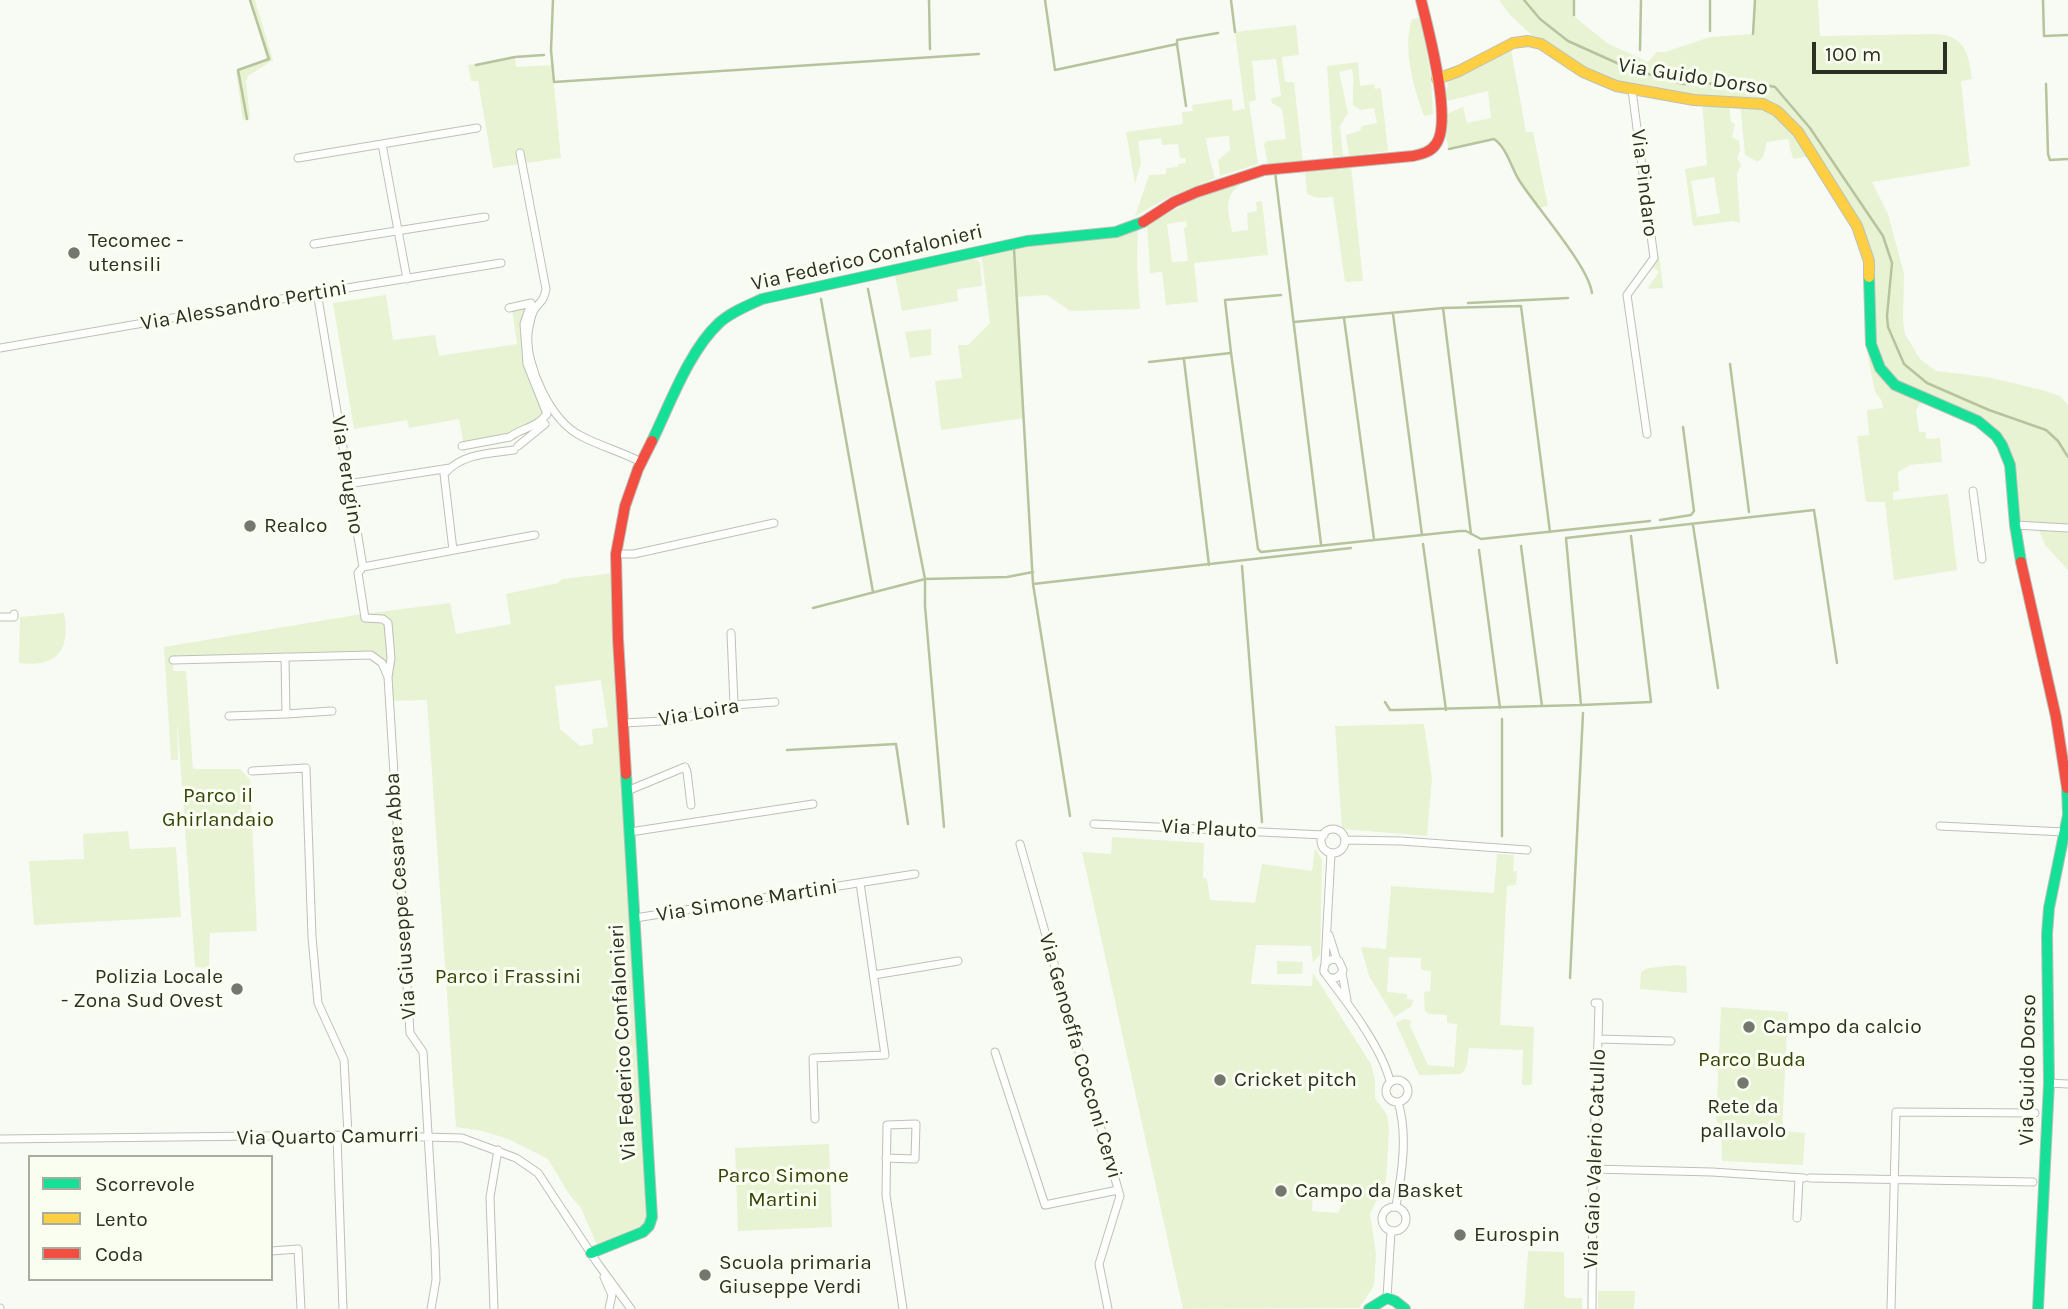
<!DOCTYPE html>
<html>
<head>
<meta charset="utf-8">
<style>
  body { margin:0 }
  #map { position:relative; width:2068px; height:1309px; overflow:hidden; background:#f8fbf4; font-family:Karla,sans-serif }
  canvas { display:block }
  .legend { position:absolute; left:28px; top:1155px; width:245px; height:126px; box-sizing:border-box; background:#f9fef1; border:2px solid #a7ac9f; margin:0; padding:9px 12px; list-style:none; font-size:21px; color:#2c3024 }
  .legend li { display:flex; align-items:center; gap:14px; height:35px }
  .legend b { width:35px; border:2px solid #a7ac9f }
  .scale { position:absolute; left:1812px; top:42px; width:135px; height:32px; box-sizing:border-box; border:4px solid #2c3024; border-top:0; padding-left:9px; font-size:21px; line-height:24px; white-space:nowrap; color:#2c3024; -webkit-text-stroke:5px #f9fef1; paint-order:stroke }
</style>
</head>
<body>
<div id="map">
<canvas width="2068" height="1309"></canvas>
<ul class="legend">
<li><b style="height:9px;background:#16e098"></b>Scorrevole</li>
<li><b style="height:9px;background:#ffcf43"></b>Lento</li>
<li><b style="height:9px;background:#f24e42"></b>Coda</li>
</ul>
<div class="scale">100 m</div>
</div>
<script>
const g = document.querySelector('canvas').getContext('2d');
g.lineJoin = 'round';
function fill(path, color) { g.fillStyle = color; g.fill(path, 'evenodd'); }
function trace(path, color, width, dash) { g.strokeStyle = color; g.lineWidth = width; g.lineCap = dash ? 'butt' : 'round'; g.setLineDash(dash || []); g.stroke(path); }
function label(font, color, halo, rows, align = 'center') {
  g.font = font + ' Karla,sans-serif'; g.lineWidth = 6; g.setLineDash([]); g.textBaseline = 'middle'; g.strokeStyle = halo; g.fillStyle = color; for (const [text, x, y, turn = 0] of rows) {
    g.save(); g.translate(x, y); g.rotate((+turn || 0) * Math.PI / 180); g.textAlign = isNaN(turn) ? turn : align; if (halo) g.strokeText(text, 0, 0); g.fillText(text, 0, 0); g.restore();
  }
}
fill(new Path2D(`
  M250 0H255L273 60 248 76 246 81 250 119 243 120 236 72 265 61 266 57Z
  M1499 0H1574V16L1607 43 1648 62 1657 52H1665L1710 37 1753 34 1755 0H1818L1820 36 1935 34C1965 35 1969 54 1972 79L1961 81 1970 166 1872 182 1888 214 1904 274 1903 322 1905 334 1920 359 1936 371 1987 377 2042 390 2060 396 2068 405V570L2045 545 2038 528 2015 525 2012 487 1996 436 1923 397 1916 411 1919 432H1926V439L1940 438 1942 462 1910 465 1898 472 1899 491 1893 492V500L1948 494 1957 570 1894 580 1885 502H1866L1857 436 1869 435 1867 410 1883 408 1882 401 1875 392 1866 347 1871 343 1864 243 1813 156 1793 159 1788 139 1767 142 1763 157 1758 162 1745 155 1740 103 1729 102 1731 122 1735 124 1732 137 1739 141 1740 151 1737 158 1741 165 1737 174 1740 223 1733 221 1693 226 1685 169 1707 165 1702 100 1616 86 1541 44 1510 15ZM1714 177 1720 213 1697 217 1691 181Z
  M1421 18 1431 78 1433 114 1424 116C1414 89 1402 48 1412 19Z
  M1296 25 1299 55 1282 57 1285 82H1294L1303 162 1268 166 1264 144 1267 141 1286 139 1282 109 1272 103 1271 98 1281 96 1276 59 1252 61 1256 100 1249 102 1258 164 1220 176 1218 160 1230 150 1229 136 1206 138 1208 152 1215 178 1171 196 1135 216 1149 175 1166 174V168L1178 167V164L1186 163 1185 158H1180L1178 144 1162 145 1161 138 1138 141 1141 163 1135 184 1126 132 1183 124 1182 112 1193 111 1192 105 1232 99 1233 111 1245 109 1235 32Z
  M1510 44 1526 132H1533L1548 206 1537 208 1518 178 1500 144 1494 139 1449 149 1444 131V115L1463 107 1467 123 1491 118 1488 91 1443 102 1449 80Z
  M515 57 516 67 552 65 561 158 493 168 478 81H471L468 65Z
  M1358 62 1360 86 1374 84 1375 89 1381 88 1388 151 1349 156 1346 135 1360 131 1362 126 1377 123 1374 108 1360 110 1353 105C1352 92 1355 82 1352 69L1339 72 1348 113 1340 126 1343 156H1333L1327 66Z
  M1351 165 1363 281 1345 282 1333 197 1318 198 1307 194 1305 169Z
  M1239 182 1241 184C1222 197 1229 212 1232 232L1248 230 1247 213 1257 211 1256 202 1262 201 1268 255 1194 263 1198 302 1166 305 1162 272 1150 273 1147 224 1209 192ZM1186 221 1187 227 1184 228 1188 261 1172 262 1167 224Z
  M1138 223 1137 266 1140 309 1070 311 1047 295 1017 297 1024 418 941 430 935 381 962 378 958 345H968L990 323 981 252Z
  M1659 254 1663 288 1647 289 1659 272 1653 267Z
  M972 258 980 262 982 286 957 289 958 301 902 311 895 275Z
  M386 295 393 340 435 335 439 356 517 344 512 308 531 304 523 324 547 414 508 436 464 445 459 419 409 428 407 420 354 429 333 303Z
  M931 329V355L910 358 905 332Z
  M615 573 651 1222 599 1250 581 1208 569 1194 548 1159 508 1139 483 1131 456 1127 427 700 388 701C388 681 388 668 371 655L173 661V671H186L193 769H240L250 780 257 931 210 933 209 968 195 967 177 717 178 760H171L164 647 362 614 450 603 456 634 511 624 506 594 558 583 562 579ZM601 680 608 727 592 729 593 744 580 746 560 729 555 686Z
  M64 613C71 650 57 668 19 663L20 617Z
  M1424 724 1432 778 1427 836 1342 829 1335 726Z
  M128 831 130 849 176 847 181 917 34 925 29 861 84 859 83 834Z
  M1112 837 1204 843 1203 878 1207 879 1210 900 1255 903 1262 864 1312 871 1315 848 1322 860 1320 955 1313 962 1311 946 1256 945 1251 984 1312 986 1313 973 1371 1064 1375 1080V1098L1387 1115 1389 1128 1386 1181 1370 1214 1376 1253 1374 1286 1359 1308 1183 1309 1082 852 1111 854ZM1313 1185 1333 1195 1337 1187 1348 1192 1338 1213 1312 1211Z
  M1497 854 1514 855 1513 871H1517L1516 885 1507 886 1500 1025 1534 1027 1532 1085H1522L1523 1050 1469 1048C1467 1058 1469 1067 1461 1074L1419 1075 1396 1023 1404 1019 1411 1020 1410 1026 1428 1065 1454 1067 1457 1024 1447 1023V1015L1429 1014 1425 1011 1424 992 1430 991 1431 971 1421 970V958L1389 957 1387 992 1407 994V999L1413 1000 1412 1006 1394 1017 1369 976 1361 947 1386 949 1391 886 1494 893Z
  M1277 961 1303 962 1302 974H1277Z
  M1677 965 1686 966 1687 993 1640 989 1641 972 1648 968Z
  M1721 1007 1788 1012 1782 1131 1805 1133 1803 1165 1722 1161 1721 1126 1716 1120Z
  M829 1144 832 1227 738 1231 735 1148Z
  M1528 1251 1564 1252V1295L1567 1298H1582V1309H1524Z
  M1598 1291H1635L1634 1309H1598Z`), '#e7f3d3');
trace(new Path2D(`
  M553 0 551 50 554 82 979 54
  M929 0 930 49
  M1045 0 1055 70 1177 44 1186 106
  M1231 0 1235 32
  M1524 0 1540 19 1568 41 1628 68 1683 84 1755 83 1775 87 1810 128 1883 236 1892 263 1887 316 1888 327 1904 364 1927 383 1989 410 2046 430 2058 441 2068 457
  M2043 0 2044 36 2068 35
  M1574 15V0
  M1710 31V0
  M1753 34 1755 0
  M1177 44V40L1218 33
  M1640 50 1641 0
  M476 65 515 57 544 55
  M2046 84 2048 154 2050 160 2068 159
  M247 119 238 70 269 59 250 0
  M1449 149 1494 139C1507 148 1511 167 1519 180 1536 207 1588 265 1592 293
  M1275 172 1321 544
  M1014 249 1033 584 1070 816
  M821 299 873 592
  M1468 303 1568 298
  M1443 308 1471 534
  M1393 314 1422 535
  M1344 318 1374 539
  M1294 322 1443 308 1521 306 1550 532
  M1231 353 1225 300 1281 295
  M1184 360 1209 565
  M1149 362 1231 353 1258 549 1261 552 1460 531H1466L1481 539 1650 521
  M1730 364 1749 512
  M1660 520 1691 515 1694 511 1683 427
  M1693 525 1718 688
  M1423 544 1446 710
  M1521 546 1542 706
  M1479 550 1500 708
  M1242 566 1262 822
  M1033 584 1351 548
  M813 608 925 579 868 289
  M1385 702 1390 710H1396L1581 705 1566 538 1814 510 1837 663
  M1581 705 1651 702 1631 536
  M1502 719V836
  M787 750 896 744 908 824
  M944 827 925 606V579L1007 577 1033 572
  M1570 978 1583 713`), '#b6c49d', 2.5);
const street = new Path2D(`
  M1632 90 1654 258 1627 295 1647 434
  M520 153 546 289C543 305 538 301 533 312 531 317 529 327 528 333 525 366 551 421 581 436 600 446 622 452 641 462
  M298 158 382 144
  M314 244 485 217
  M407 279 382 144 477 128
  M317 292 363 567 535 535
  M0 348 304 295 501 263
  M462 446 510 437C523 427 535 429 547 414L527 364 524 324 531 303 509 308
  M518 446 545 424
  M354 483 450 468
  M1973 491 1982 559
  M2015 525 2068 528
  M453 550 444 474C463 453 487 454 514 450
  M616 554H634L774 523
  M363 567 358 573 365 618 383 619 388 623 391 658 388 677
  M0 617H14V614
  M731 633 734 705
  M285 657 286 714 332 711
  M173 660 371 655 382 663 388 677 410 1033 423 1052 435 1248 436 1280 431 1309
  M229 716 286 714
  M624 723 681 720 699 713 734 705 775 702
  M252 771 306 768 312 937 318 1003 344 1060 348 1135
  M627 791 685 767 687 772 691 805
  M1094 824 1324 835
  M1940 826 2064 832
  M1321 841a12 12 0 1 1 24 0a12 12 0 1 1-24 0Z
  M630 832 813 804
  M1346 840 1401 841 1527 850
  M1020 844 1120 1196 1099 1264 1108 1309
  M635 918 915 874
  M1329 935 1337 960
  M1325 963 1331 853
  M1342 973 1347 1000
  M874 975 958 961
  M1328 977C1335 980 1340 977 1343 970L1339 961C1330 957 1323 962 1324 972 1346 1001 1381 1046 1390 1081
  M1595 1003H1599L1598 1039
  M995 1052 1045 1205 1118 1190
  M1386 1091a11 11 0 1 1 22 0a11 11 0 1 1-22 0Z
  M2049 1083 2068 1084
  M815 1119 813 1058 885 1055 860 883
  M337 1136 343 1309
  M0 1139 348 1135 462 1138 516 1158 538 1173 598 1264 631 1309
  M886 1158 915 1159 916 1124 887 1125 886 1195 903 1309
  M1593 1169 1712 1172 1804 1178
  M1810 1178 2033 1182
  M1396 1206C1402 1173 1408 1134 1398 1102
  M1382 1219a12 12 0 1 1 24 0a12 12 0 1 1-24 0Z
  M1797 1218 1799 1178
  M271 1251 298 1249 301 1309
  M604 1277 612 1295 609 1309
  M1387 1298 1391 1231
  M0 1308V1309
  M494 1309 490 1197 498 1150
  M1592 1309 1593 1169 1598 1039 1671 1041
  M1891 1309 1896 1112 2035 1113`);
const fast = new Path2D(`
  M1869 277 1871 344 1880 368 1895 385 1978 421 1996 436 2002 445 2010 465 2015 525 2021 562
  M652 441C670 404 689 351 719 323 731 312 747 306 762 299L1027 241 1116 232 1143 222
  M591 1253 643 1232 649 1226 652 1217 626 774
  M1369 1309 1387 1298 1395 1301 1405 1309
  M2038 1309 2049 1083 2047 934 2049 908 2068 815 2067 788`);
const slow = new Path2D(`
  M1437 79 1459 71 1513 43 1528 41 1541 44 1583 72 1616 86 1694 100 1763 104 1777 111 1798 132 1857 226 1869 261V277`);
const jam = new Path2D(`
  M1143 222 1174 202 1197 192 1264 170 1413 156C1422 154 1431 152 1436 144 1453 121 1428 28 1421 0
  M2021 562 2056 717 2067 788
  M626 774 618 639 616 554 625 506 638 469 652 441`);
trace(street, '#bdc1b8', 9);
trace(fast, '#bdc1b8', 12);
trace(slow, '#bdc1b8', 12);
trace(jam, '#bdc1b8', 12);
trace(street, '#fefefd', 7);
trace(fast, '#16e098', 10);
trace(slow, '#ffcf43', 10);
trace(jam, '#f24e42', 10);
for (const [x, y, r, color] of [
  [74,253,7,"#73776d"],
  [250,526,7,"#73776d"],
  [237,989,7,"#73776d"],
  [1749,1027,7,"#73776d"],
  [1220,1080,7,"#73776d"],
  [1743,1083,7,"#73776d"],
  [1281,1191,7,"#73776d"],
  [1460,1235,7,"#73776d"],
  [705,1275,7,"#73776d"]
]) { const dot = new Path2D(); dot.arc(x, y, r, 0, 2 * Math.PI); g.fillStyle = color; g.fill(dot); trace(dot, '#f9fef1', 2.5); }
label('21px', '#2c3024', '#f9fef1', [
  ["Via Guido Dorso",1693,77,9],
  ["Via Pindaro",1644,183,83],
  ["Via Federico Confalonieri",867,258,-13],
  ["Via Alessandro Pertini",244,306,-10],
  ["Via Perugino",347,475,81],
  ["Via Loira",699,713,-10],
  ["Via Plauto",1209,829,3],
  ["Via Giuseppe Cesare Abba",401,896,-94],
  ["Via Simone Martini",747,901,-9],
  ["Via Federico Confalonieri",623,1042,-93],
  ["Via Genoeffa Cocconi Cervi",1080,1056,74],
  ["Via Guido Dorso",2028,1070,-89],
  ["Via Quarto Camurri",328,1137,-1],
  ["Via Gaio Valerio Catullo",1595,1159,-88]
]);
label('21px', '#2c3024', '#f9fef1', [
  ["Tecomec -",88,241],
  ["utensili",88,265],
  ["Realco",264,526],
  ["Polizia Locale",223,977,"right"],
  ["- Zona Sud Ovest",223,1001,"right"],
  ["Campo da calcio",1763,1027],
  ["Cricket pitch",1234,1080],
  ["Rete da",1743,1107,"center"],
  ["pallavolo",1743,1131,"center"],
  ["Campo da Basket",1295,1191],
  ["Eurospin",1474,1235],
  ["Scuola primaria",719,1263],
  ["Giuseppe Verdi",719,1287]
], 'left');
label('21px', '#334408', '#f9fef1', [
  ["Parco il",218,796],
  ["Ghirlandaio",218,820],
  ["Parco i Frassini",508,977],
  ["Parco Buda",1752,1060],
  ["Parco Simone",783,1176],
  ["Martini",783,1200]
]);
</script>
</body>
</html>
